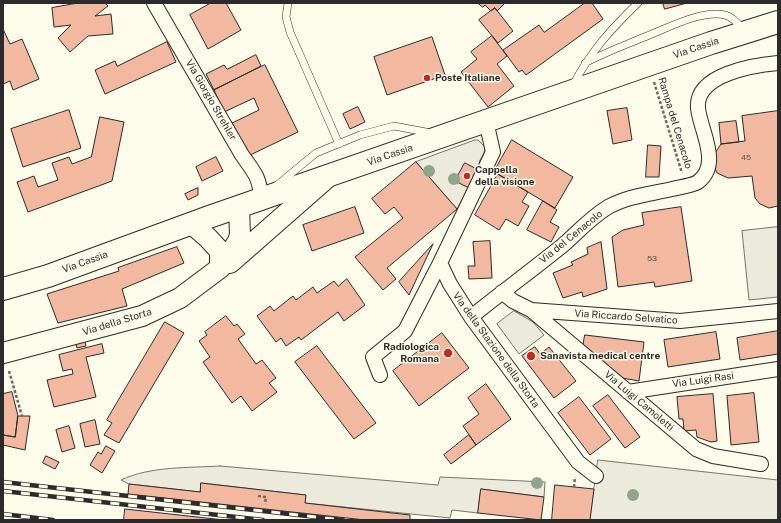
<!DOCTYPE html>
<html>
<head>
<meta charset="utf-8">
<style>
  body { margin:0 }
  #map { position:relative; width:781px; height:523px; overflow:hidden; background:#fdfbea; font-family:"Public Sans",sans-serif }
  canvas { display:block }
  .frame { position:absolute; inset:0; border:4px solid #2b2b2b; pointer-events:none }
</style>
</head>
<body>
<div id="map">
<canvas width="781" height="523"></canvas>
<div class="frame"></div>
</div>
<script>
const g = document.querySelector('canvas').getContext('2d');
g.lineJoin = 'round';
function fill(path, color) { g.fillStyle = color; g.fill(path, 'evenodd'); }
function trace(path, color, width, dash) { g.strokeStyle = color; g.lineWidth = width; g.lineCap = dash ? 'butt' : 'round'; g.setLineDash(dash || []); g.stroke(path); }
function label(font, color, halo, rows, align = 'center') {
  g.font = font + ' "Public Sans",sans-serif'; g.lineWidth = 3; g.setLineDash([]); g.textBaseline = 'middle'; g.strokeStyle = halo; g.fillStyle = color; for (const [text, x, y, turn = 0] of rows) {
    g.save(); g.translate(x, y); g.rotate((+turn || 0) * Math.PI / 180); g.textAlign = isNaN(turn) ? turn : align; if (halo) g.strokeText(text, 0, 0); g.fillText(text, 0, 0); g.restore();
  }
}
const green = new Path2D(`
  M778 227V297L749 300 742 231Z
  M220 466 438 485 440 477 545 482 544 497 481 489 478 513 452 510 450 518 305 503V495L201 483 200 492 129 484 121 480C151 466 188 468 220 466Z`);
fill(green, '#ecebdb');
trace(green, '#74746e', 1);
const parking = new Path2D(`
  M475 140H478L485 147 484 153 479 162 482 164 457 209 416 162Z
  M514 311 533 322 544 335 519 354 497 324Z
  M598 460 778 480V520H590Z`);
fill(parking, '#eceadb');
trace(parking, '#74746e', 1);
const building = new Path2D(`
  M78 3H105L108 6 95 16 111 14 113 34 88 36 70 52 58 38 71 25 54 27 52 8Z
  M211 3H226L241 30 208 49 190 15Z
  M478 3H505L497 11 495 8 491 11 485 5 483 7Z
  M585 3H592L603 19 526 75 522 70 519 72 503 50 539 25 544 32Z
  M663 3H687L665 9Z
  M495 8 513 31 498 43 479 20Z
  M3 29 10 44 22 39 39 79 13 90 10 81 3 84Z
  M492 36 507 56 497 64 514 86 488 107 461 72 477 59 471 52Z
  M432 37 445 75 387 95 374 57Z
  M167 42 176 62 105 94 95 70 115 61 117 66Z
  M256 55 261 66 214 90 206 74 224 65 227 69Z
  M265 65 298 132 246 157 230 124 259 110 254 98 224 112 214 90Z
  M358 107 365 122 350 129 343 114Z
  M627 108 632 140 613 144 607 111Z
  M69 110 81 148 23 167 11 129Z
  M778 111V206L769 208 760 204 755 198 752 176 728 178 717 173 712 162 715 153 721 144 745 141 742 116Z
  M100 117 124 122 112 181 28 212 17 182 34 176 38 187 58 180 52 163 69 157 72 164 91 157Z
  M736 121 739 142 721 144 719 123Z
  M512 140 573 177 555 208 494 172Z
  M648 145 661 146 659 177H646Z
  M216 157 223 171 202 181 196 167Z
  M416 162 457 209 387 268 396 279 383 290 355 257 403 218 394 207 385 214 372 199Z
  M465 163 479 170 469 188 455 181Z
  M498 174 528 192 522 202 529 206 518 226 506 219 499 230 475 215Z
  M198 188V195L188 200 185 194Z
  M543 201 557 210 550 222 559 227 551 242 527 230Z
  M355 207 364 233 312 251 303 225Z
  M681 207 692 281 655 287 654 282 618 287 612 237 623 230 644 225 642 213Z
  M490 241 492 278 469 279 468 266H475L473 242Z
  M601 242 607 289 583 297 582 292 563 298 553 273 573 265 571 262 588 254 587 248Z
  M433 244 409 295 399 282Z
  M177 247 184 263 122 289 127 306 58 323 47 294 119 271 118 268Z
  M347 279 365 305 344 321 338 312 301 340 299 337 286 346 281 338 276 342 257 316 270 306 274 311 293 296 296 300 313 287 317 293 334 281 338 286Z
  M226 316 234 326 237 324 245 334 238 339 256 364 262 360 276 378 269 383 277 392 252 411 241 396 232 403 203 362 210 357 199 341 207 335 205 332Z
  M165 322 184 333 119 443 104 435 112 423 107 420Z
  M778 331V354L740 360 737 338Z
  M716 332 720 359 668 367 664 340Z
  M442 333 469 368 419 406 393 371Z
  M585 335 644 342 639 381 622 378 583 347Z
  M85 342 86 346 77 348 76 344Z
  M102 344 104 353 86 357 96 397 54 407 47 380 73 374 72 369 63 371 59 355Z
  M317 346 376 423 354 439 295 362Z
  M535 347 540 354 549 347 576 381 554 398 522 356Z
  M486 384 511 419 476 445 463 426 479 414 468 398Z
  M12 392 18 416 15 437 3 435V394Z
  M754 393 759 442 731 445 727 396Z
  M713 394 717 441 711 442 697 437 696 430 684 431 683 419H679L677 397Z
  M608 395 640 437 625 448 593 406Z
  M579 397 611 439 590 455 558 413Z
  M18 416H30L25 450 3 445V435L15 437Z
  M95 420 100 444 85 447 80 424Z
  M69 426 75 448 62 452 56 430Z
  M469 435 476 445 451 464 444 455Z
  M106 446 115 451 102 473 90 465 98 452 101 454Z
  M46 456 59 462 55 469 43 463Z
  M201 483 306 495 305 503 410 515V520H365L128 494 129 484 200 492Z
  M555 485 594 489 590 520H552Z
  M481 489 544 497 541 520 478 513Z
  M125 509 224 520H124Z`);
fill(building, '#f2b8a0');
trace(building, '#2b2b2b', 1);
const service = new Path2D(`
  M288 3 286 17 290 32 339 144
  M585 63C604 53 623 46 642 38 664 30 701 9 725 15 733 17 738 23 743 30
  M573 85C591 51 611 29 638 3
  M276 186 316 153 360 135 394 126 431 133`);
const minor = new Path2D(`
  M154 3 242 155C254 172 260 177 261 199
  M486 121 493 152 440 263 450 284 471 317 578 462 596 476
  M502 292 513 301 531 310 680 321 778 311
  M531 310 696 449 713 456 761 464
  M471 317C501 293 532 270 562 246 577 233 590 218 608 207 628 196 650 194 672 189 680 187 691 186 698 182 722 164 700 130 698 108 695 74 755 65 778 63
  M380 375 373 357 405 331 440 263
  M628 392 778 369`);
const secondary = new Path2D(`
  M191 223 208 238 220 251V268
  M230 263 328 177
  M3 353 142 316 180 298 220 268 228 257 238 241 240 235 239 207`);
const primary = new Path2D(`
  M3 289 48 276 209 217 711 43 778 22`);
trace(service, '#2b2b2b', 8);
trace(minor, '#2b2b2b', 16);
trace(secondary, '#2b2b2b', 22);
trace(primary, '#2b2b2b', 24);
trace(new Path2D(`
  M654 82 682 173
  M9 371 22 416
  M574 487 575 477
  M258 496 266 497 265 504`), '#6a6964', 2.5, [3, 2]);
trace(service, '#fdfbea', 7);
trace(minor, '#fdfbea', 14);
trace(secondary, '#fdfbea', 20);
trace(primary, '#fdfbea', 22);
const rail = new Path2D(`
  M3 482 343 520
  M3 491 263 520
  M3 514 53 520`);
trace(rail, '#2b2b2b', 4.5);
trace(rail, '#fdfbea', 3, [9]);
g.fillStyle = '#8ea78a';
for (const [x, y] of [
  [429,171],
  [454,179],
  [537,483],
  [633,495]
]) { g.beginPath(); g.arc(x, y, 6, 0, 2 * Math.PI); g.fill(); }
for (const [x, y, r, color] of [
  [427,78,4,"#c62828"],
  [467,176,4,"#c62828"],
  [448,353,5,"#c62828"],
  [531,356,5,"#c62828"]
]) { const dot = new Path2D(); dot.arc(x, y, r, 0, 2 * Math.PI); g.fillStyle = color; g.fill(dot); trace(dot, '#fdfbea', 1.5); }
label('8px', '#5d4e48', null, [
  ["45",746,158],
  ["53",652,259]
]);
label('10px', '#2b2b2b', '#fdfbea', [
  ["Via Cassia",696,48,-19],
  ["Via Giorgio Strehler",211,100,60],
  ["Rampa del Cenacolo",675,123,73],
  ["Via Cassia",390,155,-19],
  ["Via del Cenacolo",571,237,-39],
  ["Via Cassia",85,262,-20],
  ["Via Riccardo Selvatico",626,317,4],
  ["Via della Storta",117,322,-17],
  ["Via della Stazione della Storta",496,350,54],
  ["Via Luigi Rasi",703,380,-8],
  ["Via Luigi Camoletti",639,401,40]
]);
label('bold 10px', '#2b2b2b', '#fdfbea', [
  ["Poste Italiane",435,78],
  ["Cappella",475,170],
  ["della visione",475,182],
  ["Radiologica",439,347,"right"],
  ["Romana",439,359,"right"],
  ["Sanavista medical centre",540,356]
], 'left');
</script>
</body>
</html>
